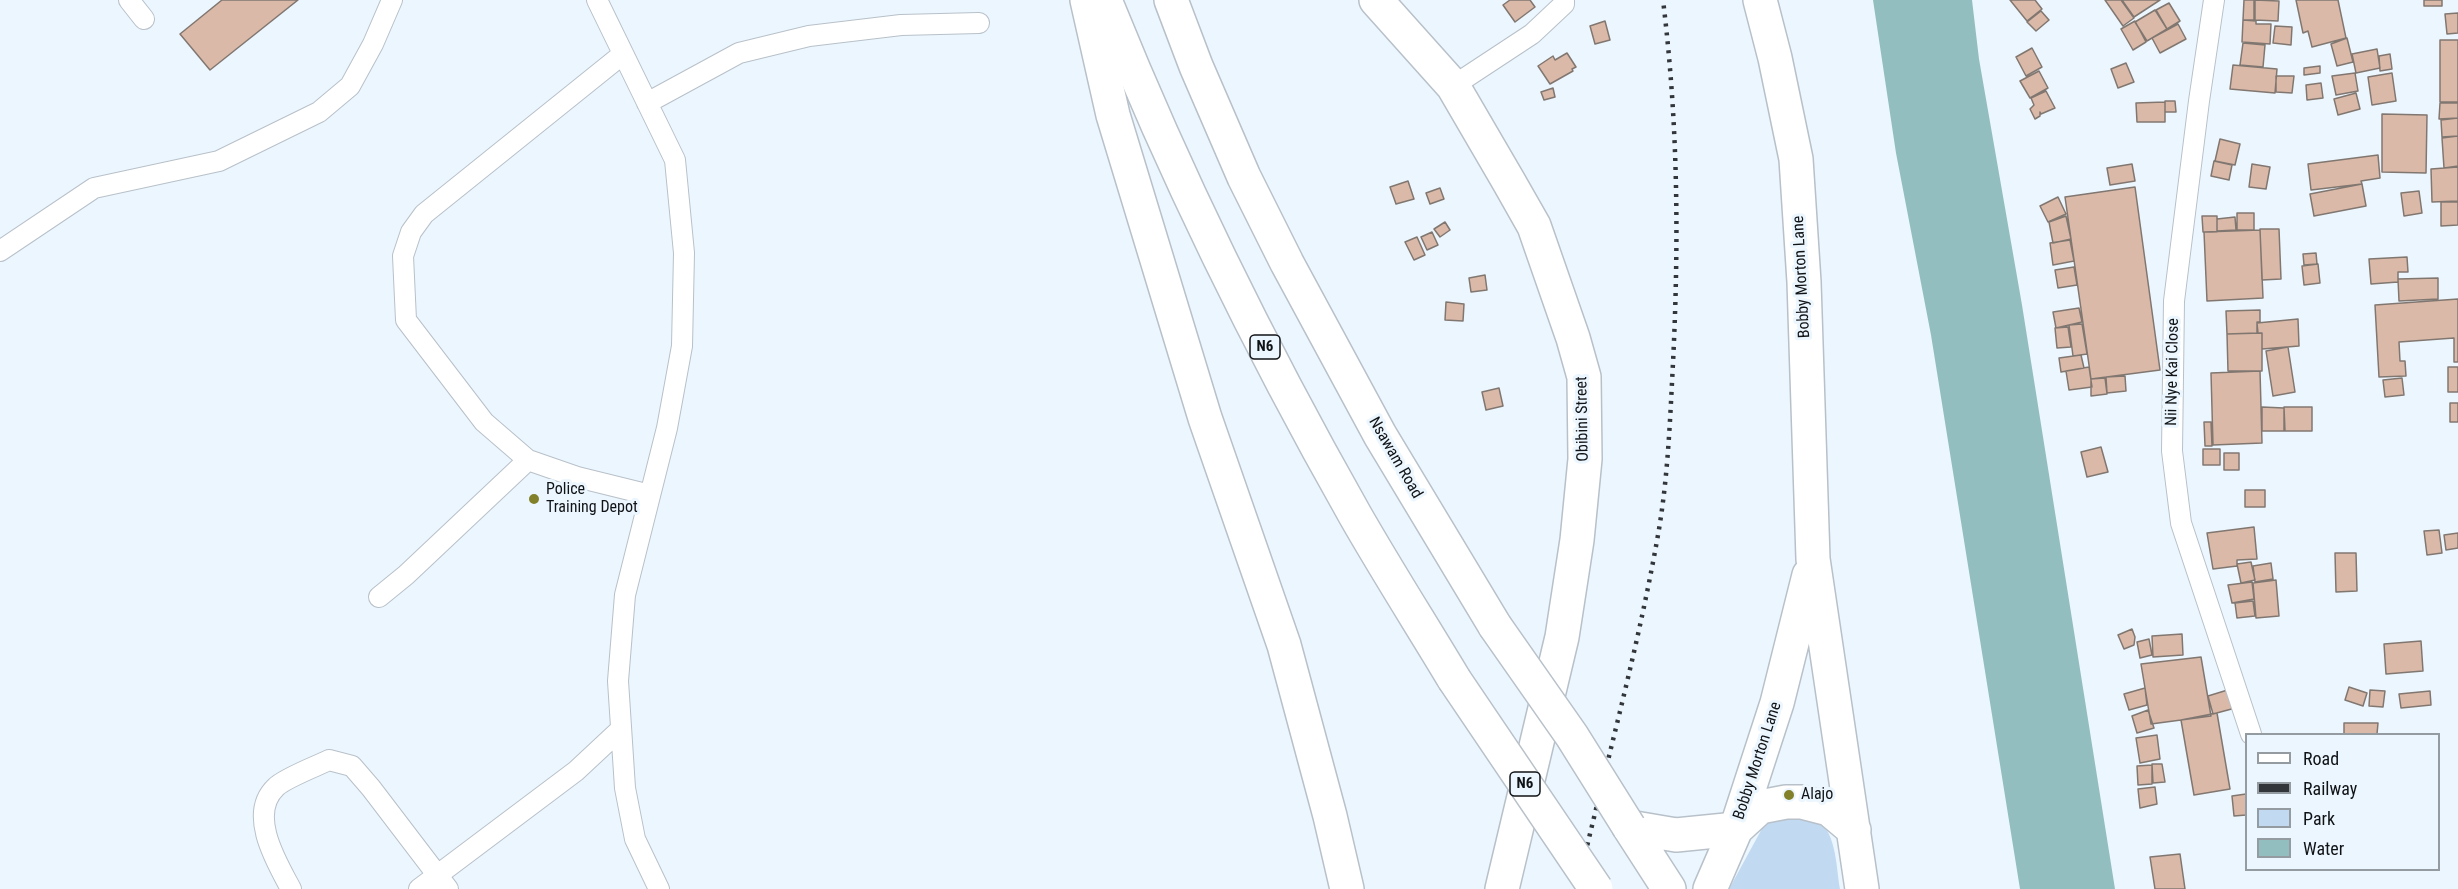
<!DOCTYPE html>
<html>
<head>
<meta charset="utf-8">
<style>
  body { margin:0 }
  #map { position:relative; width:2458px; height:889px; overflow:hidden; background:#ecf6fe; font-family:"Roboto Condensed",sans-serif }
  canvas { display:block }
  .legend { position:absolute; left:2245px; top:733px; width:195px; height:138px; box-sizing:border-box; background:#ecf6fe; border:2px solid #949ba1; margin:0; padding:8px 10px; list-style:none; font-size:18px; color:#101316 }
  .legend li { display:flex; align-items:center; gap:12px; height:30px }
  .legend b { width:30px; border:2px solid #949ba1 }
</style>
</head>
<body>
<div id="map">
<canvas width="2458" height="889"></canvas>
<ul class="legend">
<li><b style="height:8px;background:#fff"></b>Road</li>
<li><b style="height:8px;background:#32363a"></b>Railway</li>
<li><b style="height:16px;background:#c1daf1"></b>Park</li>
<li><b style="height:16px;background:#92bebf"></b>Water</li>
</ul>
</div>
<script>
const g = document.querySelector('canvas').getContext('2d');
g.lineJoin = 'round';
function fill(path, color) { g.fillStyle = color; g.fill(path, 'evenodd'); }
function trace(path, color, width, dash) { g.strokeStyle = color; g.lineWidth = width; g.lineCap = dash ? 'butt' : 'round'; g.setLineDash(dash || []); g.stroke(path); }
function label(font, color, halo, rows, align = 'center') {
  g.font = font + ' "Roboto Condensed",sans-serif'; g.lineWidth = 6; g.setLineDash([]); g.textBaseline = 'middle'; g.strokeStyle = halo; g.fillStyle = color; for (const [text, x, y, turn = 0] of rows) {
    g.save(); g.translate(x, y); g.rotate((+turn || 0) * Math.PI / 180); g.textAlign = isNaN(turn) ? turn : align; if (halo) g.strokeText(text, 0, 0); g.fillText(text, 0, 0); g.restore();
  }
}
fill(new Path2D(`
  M1778 815C1788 816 1802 814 1811 817 1837 825 1836 868 1840 889H1729L1764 825Z`), '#c1daf1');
fill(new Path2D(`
  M1873 0H1972L1979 59 2022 305 2115 889H2020L1931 335 1896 153Z`), '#92bebf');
const building = new Path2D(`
  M222 0H298L210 70 180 34Z
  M1510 0H1530L1535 7 1515 22 1503 5Z
  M2010 0H2035L2042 9 2027 21Z
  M2105 0H2121L2134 18 2123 26Z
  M2122 0H2160L2134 17Z
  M2244 0H2254V20H2243Z
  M2255 0 2279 1 2278 21 2255 20Z
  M2296 0H2338L2346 38 2312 47 2308 31 2303 33Z
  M2424 0H2442V6H2424Z
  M2169 3 2180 21 2167 29 2156 10Z
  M2155 10 2167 29 2147 41 2135 22Z
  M2041 11 2049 20 2036 31 2027 22Z
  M2458 13V33L2447 34 2445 14Z
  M2243 20 2256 21V24H2271L2270 44 2242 42Z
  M1605 21 1610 40 1595 44 1590 26Z
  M2135 21 2146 42 2133 50 2121 29Z
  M2178 24 2186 39 2160 53 2152 38Z
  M2275 26 2292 27 2291 45 2273 43Z
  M2347 38 2353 62 2337 66 2331 44Z
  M2440 40H2458V102H2440Z
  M2243 43 2265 45 2263 67 2240 65Z
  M2032 48 2042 67 2026 76 2016 57Z
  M2377 49 2380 68 2356 73 2352 54Z
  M1567 53 1576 67 1572 69 1573 71 1550 84 1538 66 1553 56 1555 60Z
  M2390 54 2392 69 2380 71 2379 56Z
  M2126 63 2134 82 2118 88 2111 69Z
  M2233 65 2277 69 2275 93 2230 89Z
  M2320 66V73L2304 75V68Z
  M2039 71 2048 88 2030 98 2020 81Z
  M2355 73 2358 91 2336 95 2332 76Z
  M2392 73 2396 101 2372 105 2368 77Z
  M2276 76H2294L2292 93 2276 92Z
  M2321 83 2323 98 2307 100 2306 85Z
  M1553 88 1555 97 1544 100 1541 92Z
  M2046 91 2055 108 2041 114 2040 112V116L2035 119 2030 109 2034 105 2031 98Z
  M2356 93 2360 109 2338 115 2334 99Z
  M2165 101H2175L2176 112H2165Z
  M2165 102V122H2137L2136 103Z
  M2440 103H2458V118L2439 119Z
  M2382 114 2427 115 2426 173 2382 172Z
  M2458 118V136L2442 137 2441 120Z
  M2458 136V166L2444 168 2442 138Z
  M2220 139 2240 144 2235 165 2215 161Z
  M2378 155 2380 178 2361 181 2362 184 2311 190 2308 164Z
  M2214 161 2232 165 2229 180 2211 176Z
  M2132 164 2135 181 2110 185 2107 168Z
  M2252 164 2270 167 2266 189 2249 187Z
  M2458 167V201L2432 202 2431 169Z
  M1408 181 1414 199 1396 204 1390 187Z
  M2362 184 2366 206 2314 216 2310 194Z
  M2135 187 2160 370 2091 379 2065 197Z
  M1440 188 1444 199 1430 204 1426 193Z
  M2419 191 2422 213 2404 216 2401 193Z
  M2058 197 2066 214 2048 222 2040 206Z
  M2441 202H2458V225L2441 226Z
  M2237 213H2254V230H2237Z
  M2066 216 2071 239 2053 243 2049 222Z
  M2202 216H2217V232H2203Z
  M2235 217 2236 230 2217 231V219Z
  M1445 222 1450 230 1440 237 1434 229Z
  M2260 229H2279L2281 279 2262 280Z
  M2260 230 2263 298 2207 301 2204 232Z
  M1432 232 1438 245 1427 250 1421 237Z
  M1417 237 1425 255 1414 260 1405 242Z
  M2070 240 2074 261 2053 265 2050 243Z
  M2316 253 2317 264 2304 265 2303 254Z
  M2407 257 2408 272H2398V282L2371 284 2369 259Z
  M2318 264 2320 283 2304 285 2302 266Z
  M2074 267 2077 285 2058 288 2055 270Z
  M1485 275 1487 290 1471 292 1469 278Z
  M2438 278V299L2399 301 2398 279Z
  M2458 299V362H2454V338L2399 342 2400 361H2405L2406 376 2379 377 2375 305Z
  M1446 302 1464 304 1463 321 1445 320Z
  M2079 308 2082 322 2056 328 2053 312Z
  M2260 310V322H2257V333L2227 334 2226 311Z
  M2298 319 2299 346 2262 349V333H2258L2257 323Z
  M2082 324 2087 354 2073 356 2069 325Z
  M2068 327 2071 347 2057 348 2055 328Z
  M2262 333V371H2228L2227 334Z
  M2288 347 2295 392 2273 396 2266 351Z
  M2081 355 2084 368 2061 372 2059 358Z
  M2089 367 2092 387 2069 390 2066 371Z
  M2448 367H2458V392H2448Z
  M2260 371 2262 443 2213 445 2211 373Z
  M2125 376 2126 391 2107 393 2106 377Z
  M2105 378 2107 394 2091 396V379Z
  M2402 378 2404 395 2385 397 2383 380Z
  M1499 388 1503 406 1486 410 1482 392Z
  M2450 403H2458V422H2450Z
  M2262 407 2284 408V431H2262Z
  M2284 407H2312V431H2285Z
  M2204 422H2211L2212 446H2205Z
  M2101 447 2108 472 2087 477 2081 452Z
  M2203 449H2220V465H2203Z
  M2224 453H2239V470H2224Z
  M2245 490H2265V507H2245Z
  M2254 527 2257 559 2237 560V566L2213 569 2207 533Z
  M2439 530 2442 553 2427 555 2424 531Z
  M2458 533V548L2446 550 2444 535Z
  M2335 553H2356L2357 591 2336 592Z
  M2251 562 2255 580 2241 583 2237 564Z
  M2271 563 2273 579 2255 582 2253 566Z
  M2276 580 2279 616 2256 618 2253 583Z
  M2252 582 2254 599 2232 603 2228 585Z
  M2253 601 2255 616 2237 618 2235 603Z
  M2132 629 2135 637 2134 645 2124 649 2118 635Z
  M2182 634 2183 655 2153 657 2152 636Z
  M2149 639 2152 655 2140 658 2137 642Z
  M2421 641 2423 671 2386 674 2384 644Z
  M2201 657 2211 716 2151 724 2141 664Z
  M2349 687 2367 693 2363 706 2345 700Z
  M2145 688 2147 705 2129 710 2124 694Z
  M2234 688 2239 707 2213 714 2208 696Z
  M2370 690 2385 691 2383 707 2369 706Z
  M2430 691 2431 705 2401 708 2399 694Z
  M2148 710 2154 728 2137 733 2132 716Z
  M2217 713 2230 789 2194 795 2181 720Z
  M2344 723H2378L2377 734H2344Z
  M2157 735 2160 759 2140 763 2136 738Z
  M2152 764H2162L2165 782 2153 783Z
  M2152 765V784L2138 785 2137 766Z
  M2155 787 2157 804 2140 808 2138 789Z
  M2246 794V815L2234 816 2232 796Z
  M2180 854 2185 889H2155L2150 857Z`);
fill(building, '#dbb9a8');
trace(building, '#817771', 1.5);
const service = new Path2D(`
  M129 0 144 19
  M597 0 675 160 684 253 682 346 667 428 625 595 618 681 625 788 635 839 659 889
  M2214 0 2199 101 2174 301 2172 451 2181 523 2251 734
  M623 54 424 214 411 232 403 256 406 320 484 422 528 460 577 477 650 495
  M1453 86 1532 34 1564 4V0
  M647 103 739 53 809 36 901 25 979 23
  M0 251 94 188 219 161 319 112 350 86 373 44 392 0
  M379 597 406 575 528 460
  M291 889C277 863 247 814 276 787 285 778 317 766 329 760L352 766 371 788 448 889
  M419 889 576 771 621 729`);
const tertiary = new Path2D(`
  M1087 0 1113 115 1205 418 1284 645 1330 816 1347 889
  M1376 0 1453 86 1509 182 1534 226 1573 338 1584 377 1585 459 1577 540 1562 637 1502 889
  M1760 0 1775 58 1796 159 1804 282 1813 559 1862 889
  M1736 829 1760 807 1786 802H1802L1829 809 1854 830
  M1710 889 1736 829 1777 703 1809 575`);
const trunk = new Path2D(`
  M1105 0C1176 177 1261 349 1355 515 1387 571 1421 624 1454 679
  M1171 0 1196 66 1244 177 1287 263 1380 435 1495 626
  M1629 827 1676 835 1736 829
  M1629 827 1669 889`);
trace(service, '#b8c1c9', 22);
trace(tertiary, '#b8c1c9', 36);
trace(trunk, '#b8c1c9', 36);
trace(service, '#fff', 20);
trace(tertiary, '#fff', 33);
trace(trunk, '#fff', 33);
trace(new Path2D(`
  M1577 889C1604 771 1637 654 1658 535 1668 478 1670 420 1673 363 1679 239 1678 123 1663 0`), '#32363a', 4.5, [3, 6]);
const trunkBridge = new Path2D(`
  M1495 626 1572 736 1629 827
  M1454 679 1596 889`);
trace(trunkBridge, '#b8c1c9', 36, []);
trace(trunkBridge, '#fff', 33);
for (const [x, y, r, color] of [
  [534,499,6,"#82812a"],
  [1789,795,6,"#82812a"]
]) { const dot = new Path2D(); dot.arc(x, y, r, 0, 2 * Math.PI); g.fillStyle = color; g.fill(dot); trace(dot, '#ecf6fe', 2); }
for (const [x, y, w] of [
  [1265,347,30],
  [1525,784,30]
]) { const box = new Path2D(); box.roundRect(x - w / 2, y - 12, w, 24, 4.5); g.fillStyle = '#ecf6fe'; g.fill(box); trace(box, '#101316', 1.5); }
label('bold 15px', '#101316', null, [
  ["N6",1265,347],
  ["N6",1525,784]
]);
label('16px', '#101316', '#ecf6fe', [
  ["Bobby Morton Lane",1802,277,-93],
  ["Nii Nye Kai Close",2173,372,-89],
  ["Obibini Street",1583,419,-91],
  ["Nsawam Road",1395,458,60],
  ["Bobby Morton Lane",1758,761,-72]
]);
label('16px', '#101316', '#ecf6fe', [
  ["Police",546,490],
  ["Training Depot",546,508],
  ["Alajo",1801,795]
], 'left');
</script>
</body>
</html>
